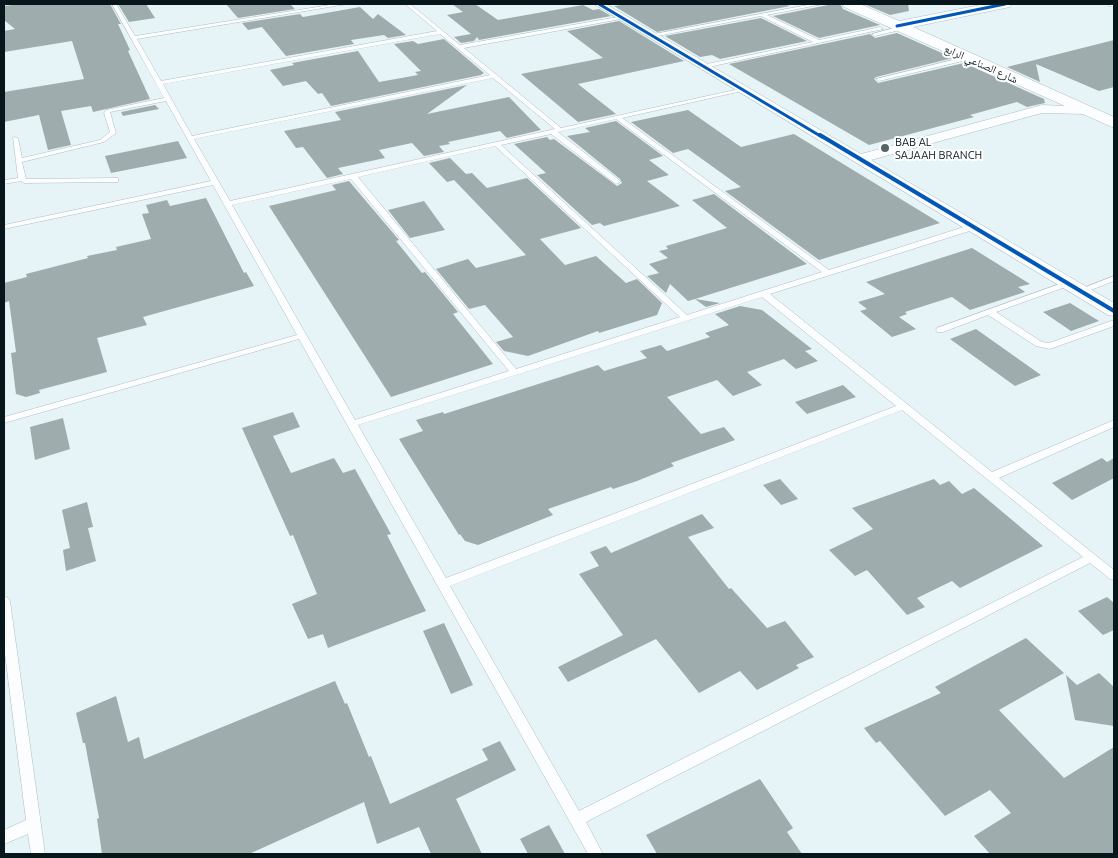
<!DOCTYPE html>
<html>
<head>
<meta charset="utf-8">
<style>
  body { margin:0 }
  #map { position:relative; width:1118px; height:858px; overflow:hidden; background:#e7f4f7; font-family:Ubuntu,sans-serif }
  canvas { display:block }
  .frame { position:absolute; inset:0; border:5px solid #07161a; pointer-events:none }
</style>
</head>
<body>
<div id="map">
<canvas width="1118" height="858"></canvas>
<div class="frame"></div>
</div>
<script>
const g = document.querySelector('canvas').getContext('2d');
g.lineJoin = 'round';
function fill(path, color) { g.fillStyle = color; g.fill(path, 'evenodd'); }
function trace(path, color, width, dash) { g.strokeStyle = color; g.lineWidth = width; g.lineCap = dash ? 'butt' : 'round'; g.setLineDash(dash || []); g.stroke(path); }
function label(font, color, halo, rows, align = 'center') {
  g.font = font + ' Ubuntu,"Noto Naskh Arabic",sans-serif'; g.lineWidth = 4; g.setLineDash([]); g.textBaseline = 'middle'; g.strokeStyle = halo; g.fillStyle = color; for (const [text, x, y, turn = 0] of rows) {
    g.save(); g.translate(x, y); g.rotate((+turn || 0) * Math.PI / 180); g.textAlign = isNaN(turn) ? turn : align; if (halo) g.strokeText(text, 0, 0); g.fillText(text, 0, 0); g.restore();
  }
}
fill(new Path2D(`
  M21 4H110L121 24H118L130 50 128 51 150 99 93 112 91 106 61 111 71 145 48 150 39 115 4 122V92L84 79 72 41 4 52V31L15 29 4 20V6Z
  M118 4H146L155 18 129 22Z
  M226 4H290L295 9 238 18Z
  M452 4H475L498 20 583 5 593 10 599 9 611 16 479 40 477 37 474 41 461 43 454 37 471 34 447 15 463 12Z
  M629 4H784L790 6 657 32 614 6Z
  M833 4H840L843 9 880 25 819 38 773 16Z
  M864 4H908L909 11 890 15Z
  M360 7 373 19 378 14 406 35 388 38 384 35 351 40 354 44 286 56 262 27 248 30 242 23 300 14 303 17Z
  M761 18 807 41 720 59 712 55 700 57 665 36Z
  M619 21 684 61 578 84 616 114 578 122 521 74 603 58 567 31Z
  M897 33 953 58 876 77 874 79 878 83 964 63 1044 99 1045 103 1027 107 1017 102 970 115 974 117 869 145 729 64 870 34 875 38Z
  M444 39 484 73 481 75 331 106 322 93 318 94 306 81 283 86 270 70 294 65 292 63 358 51 379 82 418 75 415 72 421 71 394 44 413 41 418 44Z
  M1114 40V87L1099 91 1036 64 1040 82 1007 67Z
  M467 85 427 114 509 97 541 130 507 138 500 131 448 142 450 144 439 146 444 152 424 156 412 143 379 150 385 158 338 168 343 174 327 178 303 147 296 148 284 131 341 120 335 112Z
  M155 105 159 109 123 116 121 112Z
  M688 110 741 147 794 134 940 223 819 260 725 191 741 187 688 149 673 153 631 122Z
  M616 121 663 156 649 160 669 175 647 181 680 206 604 226 600 223 592 225 537 175 546 173 514 144 547 137 550 140 554 139 617 186 622 183 620 179 567 136 590 132 585 128Z
  M178 141 187 158 111 173 105 156Z
  M450 158 466 174 472 173 487 188 527 178 581 228 540 239 565 265 596 256 626 283 637 279 662 303 657 315 599 333 598 331 528 356 504 351 496 342 513 337 485 305 469 309 436 269 468 259 476 268 526 255 454 180 447 182 429 163Z
  M349 181 399 240 396 241 422 273 425 272 458 312 453 314 493 364 391 397 269 206 336 190 332 185Z
  M714 194 807 264 695 299 720 303 706 307 695 299 688 301 670 284 666 293 647 276 659 273 649 264 668 258 659 251 668 249 666 246 727 228 692 200Z
  M206 198 244 273 246 272 254 286 143 317 147 325 97 338 107 372 39 390 40 393 26 397 16 394 11 353 16 352 9 301 4 303V283L27 277 26 274 88 258 87 256 117 250 116 247 151 239 142 214 149 213 146 205 167 200 170 206Z
  M424 201 445 230 410 238 388 210Z
  M972 248 1030 284 1018 287 1025 292 970 310 952 297 905 312 907 314 899 317 916 329 892 337 860 311 867 309 858 302 885 294 866 282Z
  M1070 303 1099 321 1071 331 1043 312Z
  M740 306 762 310 812 349 805 351 818 361 796 369 784 359 747 372 762 385 733 396 717 380 667 397 701 434 724 427 735 440 671 463 674 466 637 481 613 489 611 487 548 509 553 515 478 545 465 541 460 534 459 535 399 439 423 431 416 420 443 412 444 414 598 365 604 371 647 358 640 351 661 345 667 351 710 337 705 333 729 325 715 314Z
  M976 329 1041 375 1015 386 950 339Z
  M843 385 856 397 807 414 795 402Z
  M293 412 300 427 273 436 291 473 334 458 343 473 355 469 391 534 387 535 426 611 328 648 323 634 308 639 292 604 317 594 293 535 290 536 242 428Z
  M63 418 70 449 35 460 30 427Z
  M1102 458 1107 462 1114 458V478L1072 500 1052 483Z
  M780 479 798 499 781 505 763 485Z
  M934 479 940 485 949 481 962 494 974 488 1043 546 960 588 952 581 917 598 925 607 907 615 867 570 855 576 829 550 873 529 852 508Z
  M87 502 93 527 88 528 96 561 66 571 63 550 70 548 62 510Z
  M702 514 714 528 688 537 729 589 731 588 767 628 785 621 814 657 796 665 799 668 757 690 740 671 699 693 656 639 568 682 558 667 623 635 579 574 599 566 590 552 606 546 611 553Z
  M1107 597 1114 603V630L1103 635 1078 611Z
  M444 623 473 685 451 694 423 631Z
  M1026 638 1064 673 999 710 1064 778 1114 747V854H990L974 836 1011 813 990 790 945 816 880 741 876 743 864 728 941 693 935 687Z
  M1099 673 1114 687V726L1075 720 1066 675 1077 685Z
  M335 681 345 704 347 703 369 757 371 756 390 804 488 760 482 749 500 741 516 770 456 799 482 854H431L419 827 377 844 364 802 249 854H102L97 819 99 818 85 743H83L76 713 116 696 128 742 139 737 144 759Z
  M760 779 793 828 787 832 802 854H657L646 835Z
  M549 825 565 854H528L520 839Z`), '#9eacae');
const lane = new Path2D(`
  M112 4H116L135 36 336 4H347L137 39 161 81 437 31 405 4H410L460 45 623 16 624 17 621 19 464 48 561 128 744 88 745 89 742 91 622 118 829 270 970 225H976V229L770 294 992 472 1114 420V427L999 478 1114 570V580L1110 579 1090 563 586 822 603 854H588L299 339 4 423V417L297 335 213 185 4 229V225L211 181 166 101 110 112 116 133 104 142 22 162 26 179 115 178H118V182L24 183 21 181 4 184V180L18 178 13 137 18 138 22 158 100 140 110 132 104 113 106 110 164 98ZM440 34 490 75 192 136 163 84ZM493 78 555 129 230 201 194 139ZM616 119 822 272 687 315 501 145 551 134 616 184 620 182 619 180 558 132ZM495 146 680 317 516 369 358 177ZM351 179 509 371 355 420 232 205ZM762 297 896 406 446 578 358 425ZM902 410 1083 557 579 811 450 586Z
  M813 4H823L767 15 819 40 880 27 883 29 704 68 701 66 702 65 813 42 761 16 652 37 649 35Z
  M902 26 904 27V29L875 36 872 34Z
  M969 56 972 58 971 59 879 81 876 79Z
  M1114 276V281L1083 293 1080 294 1076 291Z
  M1068 281 1072 283 1071 285 996 312 1042 342 1049 343 1114 320V326L1050 349 1036 346 988 315 943 332H937L936 330 937 328Z
  M4 596 8 598 10 601 45 854H31L28 834 4 844V830L26 820 4 646Z`);
const street = new Path2D(`
  M594 4H606L861 154 1042 105 1090 107 1092 110 1085 114 1042 113 871 160 1114 303V316L1108 315Z
  M1108 4H1114V7L1109 6Z`);
const secondary = new Path2D(`
  M842 4H860L899 21 985 4H1012L1010 7 1005 8 913 27 1114 117V128L844 7Z`);
trace(lane, '#b0bcc0', 1);
trace(street, '#b0bcc0', 1);
trace(secondary, '#b0bcc0', 1);
fill(lane, '#fbfdfe');
fill(street, '#fbfdfe');
fill(secondary, '#fbfdfe');
trace(new Path2D(`
  M599 4 822 137
  M897 26 1005 4`), '#0057b8', 3);
trace(new Path2D(`
  M820 135 1114 311`), '#0057b8', 4);
for (const [x, y, r, color] of [
  [885,148,5,"#556467"]
]) { const dot = new Path2D(); dot.arc(x, y, r, 0, 2 * Math.PI); g.fillStyle = color; g.fill(dot); trace(dot, '#fff', 2); }
label('11px', '#07161a', '#fff', [
  ["شارع الصناعي الرابع",981,64,24]
]);
label('11px', '#07161a', '#fff', [
  ["BAB AL",895,142],
  ["SAJAAH BRANCH",895,155]
], 'left');
</script>
</body>
</html>
